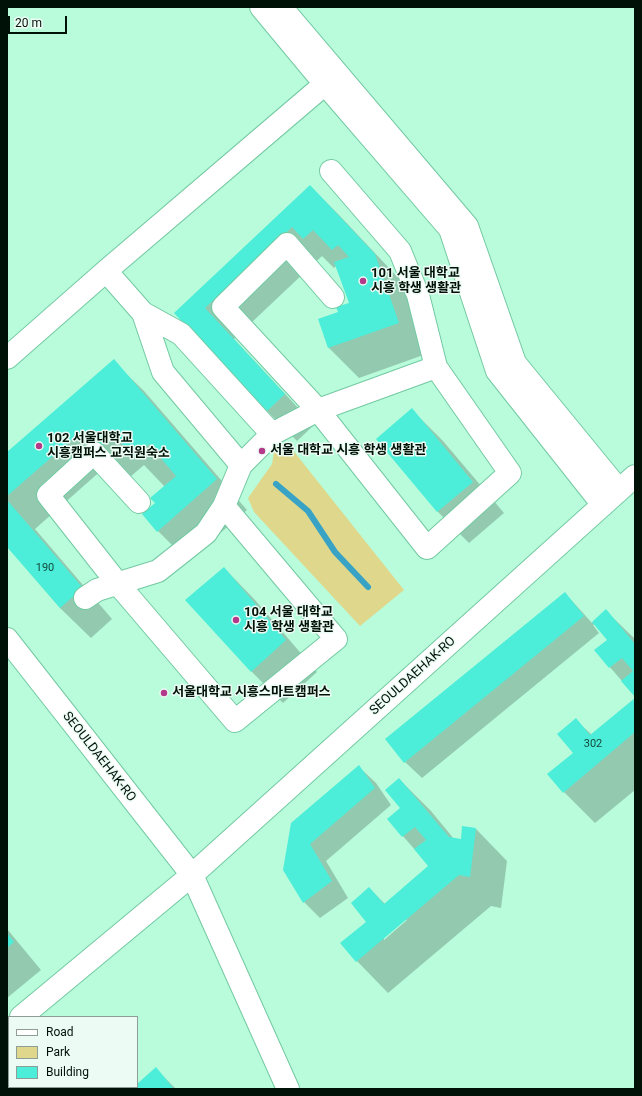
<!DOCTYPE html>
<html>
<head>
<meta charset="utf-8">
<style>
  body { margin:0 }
  #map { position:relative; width:642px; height:1096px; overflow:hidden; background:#b8fcdb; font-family:Roboto,sans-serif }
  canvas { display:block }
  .frame { position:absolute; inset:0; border:8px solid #001208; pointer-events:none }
  .legend { position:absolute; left:8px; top:1016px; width:130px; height:72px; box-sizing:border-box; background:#ecfcf4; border:1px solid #8e9e96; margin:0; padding:5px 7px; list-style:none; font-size:12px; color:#001208 }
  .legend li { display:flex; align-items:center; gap:8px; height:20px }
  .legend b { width:20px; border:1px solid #8e9e96 }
  .scale { position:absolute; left:8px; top:16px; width:59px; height:18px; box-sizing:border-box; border:2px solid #001208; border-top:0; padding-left:5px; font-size:12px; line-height:14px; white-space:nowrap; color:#001208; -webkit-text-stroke:3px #ecfcf4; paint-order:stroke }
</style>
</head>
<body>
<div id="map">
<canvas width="642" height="1096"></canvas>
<div class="frame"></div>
<ul class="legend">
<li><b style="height:5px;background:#fff"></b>Road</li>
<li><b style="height:11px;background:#dfd88c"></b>Park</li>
<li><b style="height:11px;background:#4cedd9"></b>Building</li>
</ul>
<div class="scale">20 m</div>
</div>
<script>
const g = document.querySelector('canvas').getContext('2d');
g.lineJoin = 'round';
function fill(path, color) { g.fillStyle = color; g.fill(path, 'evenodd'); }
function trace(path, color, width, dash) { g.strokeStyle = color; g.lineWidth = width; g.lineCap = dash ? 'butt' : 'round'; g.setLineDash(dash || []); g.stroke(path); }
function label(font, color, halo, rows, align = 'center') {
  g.font = font + ' Roboto,"Noto Sans KR",sans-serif'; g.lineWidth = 3; g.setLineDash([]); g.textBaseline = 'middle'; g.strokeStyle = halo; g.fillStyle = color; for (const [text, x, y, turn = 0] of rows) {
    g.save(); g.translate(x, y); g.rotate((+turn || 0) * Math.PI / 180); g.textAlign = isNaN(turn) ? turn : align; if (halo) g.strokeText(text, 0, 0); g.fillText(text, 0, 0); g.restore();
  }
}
fill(new Path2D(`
  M288 444 404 590 360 626 254 512 248 498 272 464 275 445Z`), '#dfd88c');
fill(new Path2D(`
  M310 186 340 216 405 285 429 353 359 378 329 348 319 320 340 313 351 303 337 265 334 268 322 256 234 339 314 425 297 441 267 411 176 313Z
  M113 361 144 391 247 510 188 561 158 531 144 514 156 503 165 487 144 465 130 477 113 460 35 529 112 619 91 638 60 608 7 546V454Z
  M412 410 443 441 504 513 469 543 437 511Z
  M224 568 255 600 317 672 283 703 252 672 186 600Z
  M565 593 592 623 606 611 635 639V696L595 650 608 640 595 624 593 625 599 633 422 778 405 762Z
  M635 699V790L595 823 564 792 574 753 576 720 592 735Z
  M359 767 376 783 391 805 326 861 348 898 320 918 304 902 284 870Z
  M399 779 431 811 454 839 462 840 476 829 507 861 501 908 491 906 388 993 357 961 367 922 369 888 385 904 430 867 388 819 401 808ZM406 919 407 920 384 940V937Z
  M7 929 41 970 7 998Z
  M156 1069 176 1089H136L137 1085Z`), '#0003');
trace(new Path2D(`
  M276 484 308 511 335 552 368 587`), '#38a3c5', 6);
fill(new Path2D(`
  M310 185 375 254 399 323 328 348 318 319 338 312 336 307 349 303 334 262 349 257 338 245 332 250 313 230 303 239 292 227 205 308 285 394 266 412 174 313Z
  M114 359 217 479 157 532 142 514 155 503 150 498 176 476 149 444 134 457 114 435 99 448 83 430 7 496V452Z
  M412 408 473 482 437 512 376 439Z
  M7 500 83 588 60 608 7 547Z
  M224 567 286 640 251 672 185 600Z
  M565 592 584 616 404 763 385 739Z
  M606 609 635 644V697L621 681 633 671 622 658 609 668 594 650 607 640 592 622Z
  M635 698V732L563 793 547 774 573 753 557 734 576 718 590 735Z
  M359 765 375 788 310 844 332 881 303 903 283 870 291 823Z
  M399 778 449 837 461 839 462 826 476 828 470 877 459 875 356 962 340 943 366 922 351 903 369 887 384 904 428 866 414 849 426 840 415 827 402 837 387 819 400 808 385 790Z
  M7 933 14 942 7 948Z
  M156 1067 174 1089H135L133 1087H137V1084Z`), '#4cedd9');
const minor = new Path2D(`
  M261 7 325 84 450 229 497 371 603 505
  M281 7 467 226 515 363 619 490
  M331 171 400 251 418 295 436 367 510 473 427 548 318 410 223 307 287 244 333 297
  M106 271 143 313 181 334 272 434
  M143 313 163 372 241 465
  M7 358 106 271 325 84 338 76
  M139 502 94 453 48 495 118 584 235 721 336 639 224 506
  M85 598 97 590 158 571 206 533 224 506 241 465 272 434 318 410 436 367
  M7 639 192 875 288 1089
  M21 1017 192 875 635 476`);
trace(minor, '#73c9a2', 24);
trace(minor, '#fff', 22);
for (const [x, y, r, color] of [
  [363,281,4,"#b3398b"],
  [39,446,4,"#b3398b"],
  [262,451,4,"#b3398b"],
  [236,620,4,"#b3398b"],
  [164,693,4,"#b3398b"]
]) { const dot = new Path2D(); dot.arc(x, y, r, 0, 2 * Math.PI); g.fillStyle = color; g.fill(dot); trace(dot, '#ecfcf4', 1.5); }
label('11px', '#13493c', null, [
  ["190",45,568],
  ["302",593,744]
]);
label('bold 13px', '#001208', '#ecfcf4', [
  ["101 서울 대학교",371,274],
  ["시흥 학생 생활관",371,289],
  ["102 서울대학교",47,439],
  ["시흥캠퍼스 교직원숙소",47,454],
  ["서울 대학교 시흥 학생 생활관",270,451],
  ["104 서울 대학교",244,613],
  ["시흥 학생 생활관",244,628],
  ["서울대학교 시흥스마트캠퍼스",172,693]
], 'left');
label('13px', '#001208', '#ecfcf4', [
  ["SEOULDAEHAK-RO",413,676,-42],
  ["SEOULDAEHAK-RO",99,757,52]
]);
</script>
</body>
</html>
